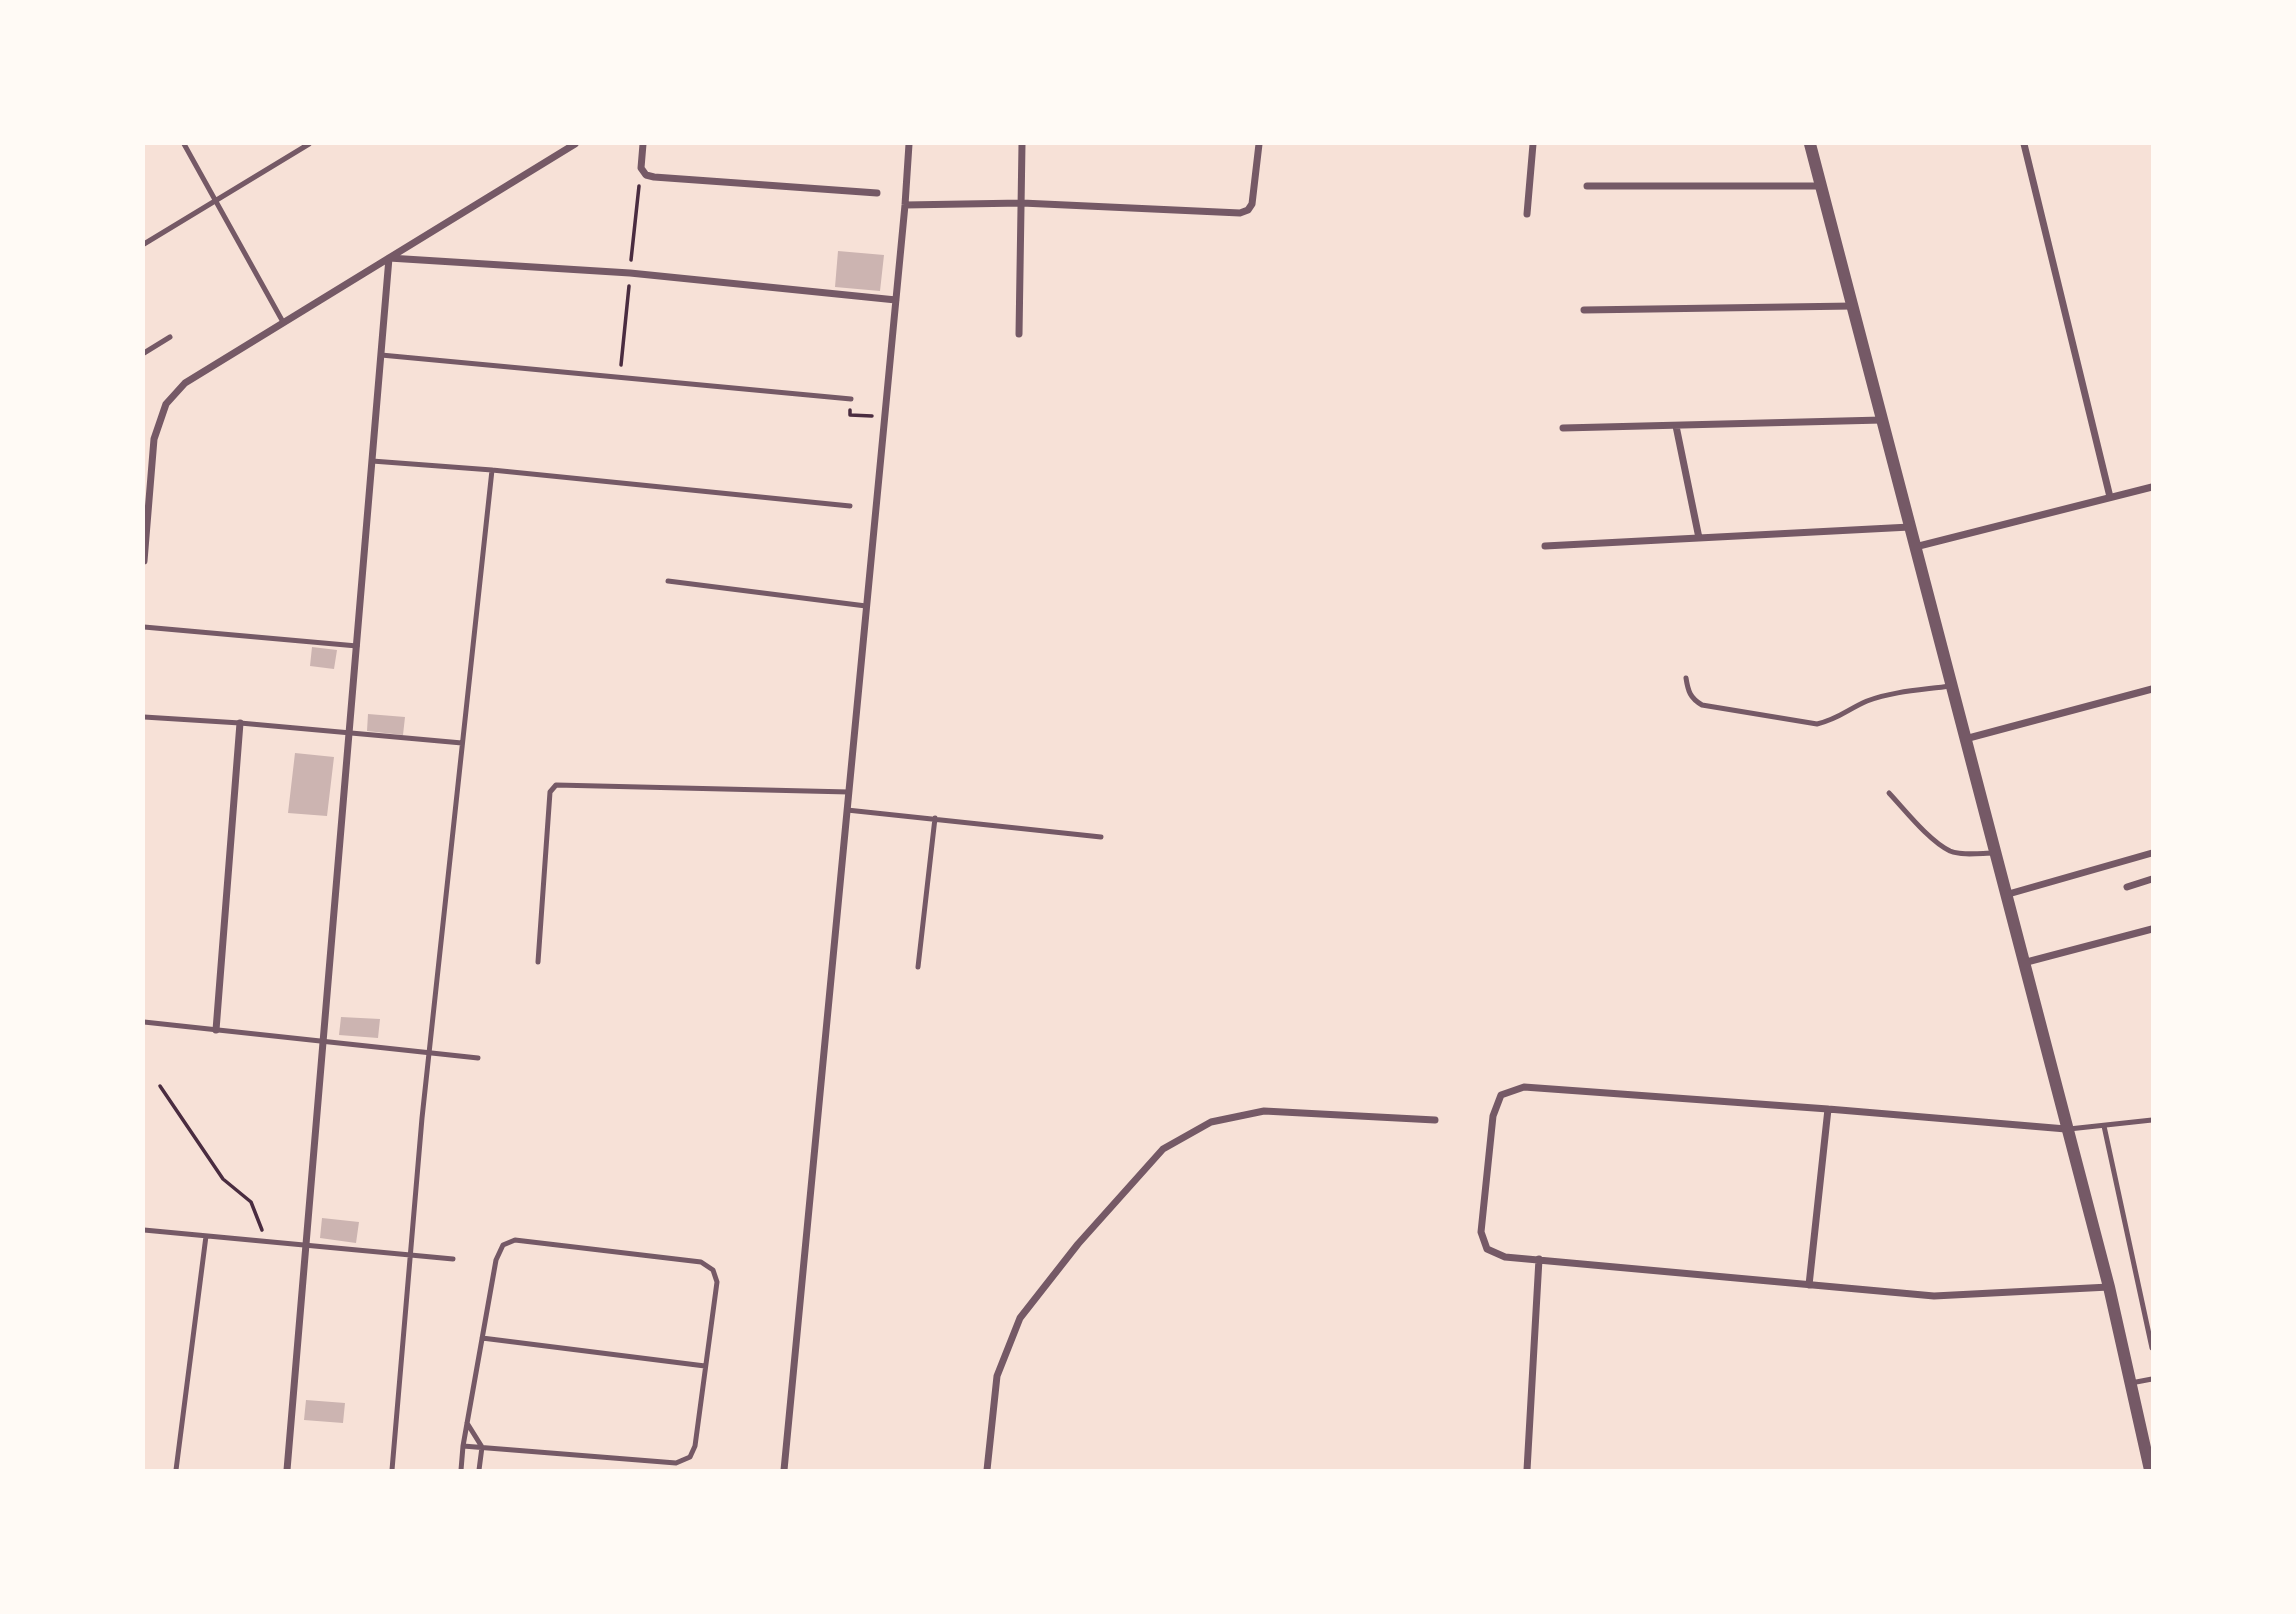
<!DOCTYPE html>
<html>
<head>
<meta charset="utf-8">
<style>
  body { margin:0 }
  #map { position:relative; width:2296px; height:1614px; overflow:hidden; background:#f7e1d7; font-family:"Libre Baskerville",serif }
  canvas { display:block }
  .frame { position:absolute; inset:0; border:145px solid #fffaf5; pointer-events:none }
</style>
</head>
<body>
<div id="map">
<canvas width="2296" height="1614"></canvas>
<div class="frame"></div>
</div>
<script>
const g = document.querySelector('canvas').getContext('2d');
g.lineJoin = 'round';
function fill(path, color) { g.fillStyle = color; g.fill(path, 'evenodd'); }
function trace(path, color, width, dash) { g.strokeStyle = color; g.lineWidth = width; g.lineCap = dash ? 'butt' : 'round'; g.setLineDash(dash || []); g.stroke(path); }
fill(new Path2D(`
  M838 251 884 255 880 291 835 287Z
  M312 647 337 650 334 669 310 666Z
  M368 714 405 717 403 735 367 731Z
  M295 753 334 757 327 816 288 813Z
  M341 1017 380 1019 378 1038 339 1035Z
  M322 1218 359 1222 356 1243 320 1238Z
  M306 1400 345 1403 343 1423 304 1420Z`), '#ccb4b1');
trace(new Path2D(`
  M631 260 639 186
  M621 365 629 286
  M850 410V415L872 416
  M160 1086 223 1179 251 1202 262 1230`), '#4a2c40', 3.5);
trace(new Path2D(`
  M184 144 283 322
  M144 244 309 144
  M144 353 170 337
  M381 355 851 399
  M372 461 492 470 850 506
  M668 581 866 606
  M144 627 357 646
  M1686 678C1688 691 1690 698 1702 705L1817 724C1839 719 1848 709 1867 701 1894 691 1922 690 1950 686
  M144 717 240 723 462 743
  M1889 793C1905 810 1929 841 1950 851 1963 856 1981 853 1995 853
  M847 810 1101 837
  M538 962 550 792 556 785 849 792
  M918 967 935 818
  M144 1022 478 1058
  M2104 1126 2152 1348
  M2069 1129 2152 1120
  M144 1230 453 1259
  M482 1338 705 1366
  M2131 1383 2152 1379
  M467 1423 482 1447 479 1470
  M176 1470 206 1236
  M392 1470 422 1118 492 470
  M461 1470 463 1446 496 1260 503 1245 515 1240 701 1262 713 1270 717 1282 695 1446 690 1457 676 1463 463 1446`), '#755966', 5);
trace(new Path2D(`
  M643 144 641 168 646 175 654 177 877 193
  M2024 144 2110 497
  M1587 186H1821
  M905 205 1022 203 1240 213 1248 210 1252 204 1259 144
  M1527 214 1533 144
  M1584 310 1853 306
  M1019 334 1022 144
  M1676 426 1699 538
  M1563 428 1882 420
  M1545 546 1910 527
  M1915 547 2152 487
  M144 561 154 439 166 404 185 383 575 144
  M1965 739 2152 689
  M2127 887 2152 879
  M2005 895 2152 853
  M2023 963 2152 929
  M216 1030 240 723
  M2066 1129 1828 1109 1524 1087 1501 1095 1493 1116 1481 1232 1487 1249 1505 1257 1934 1296 2109 1287
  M1809 1285 1828 1109
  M287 1470 389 258 630 273 896 300
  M784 1470 905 205 909 144
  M987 1470 997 1376 1020 1318 1078 1244 1163 1149 1211 1122 1264 1111 1435 1120
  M1527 1470 1539 1259`), '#755966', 7);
trace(new Path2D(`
  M1810 144 2109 1287 2150 1470`), '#755966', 12);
</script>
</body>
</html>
